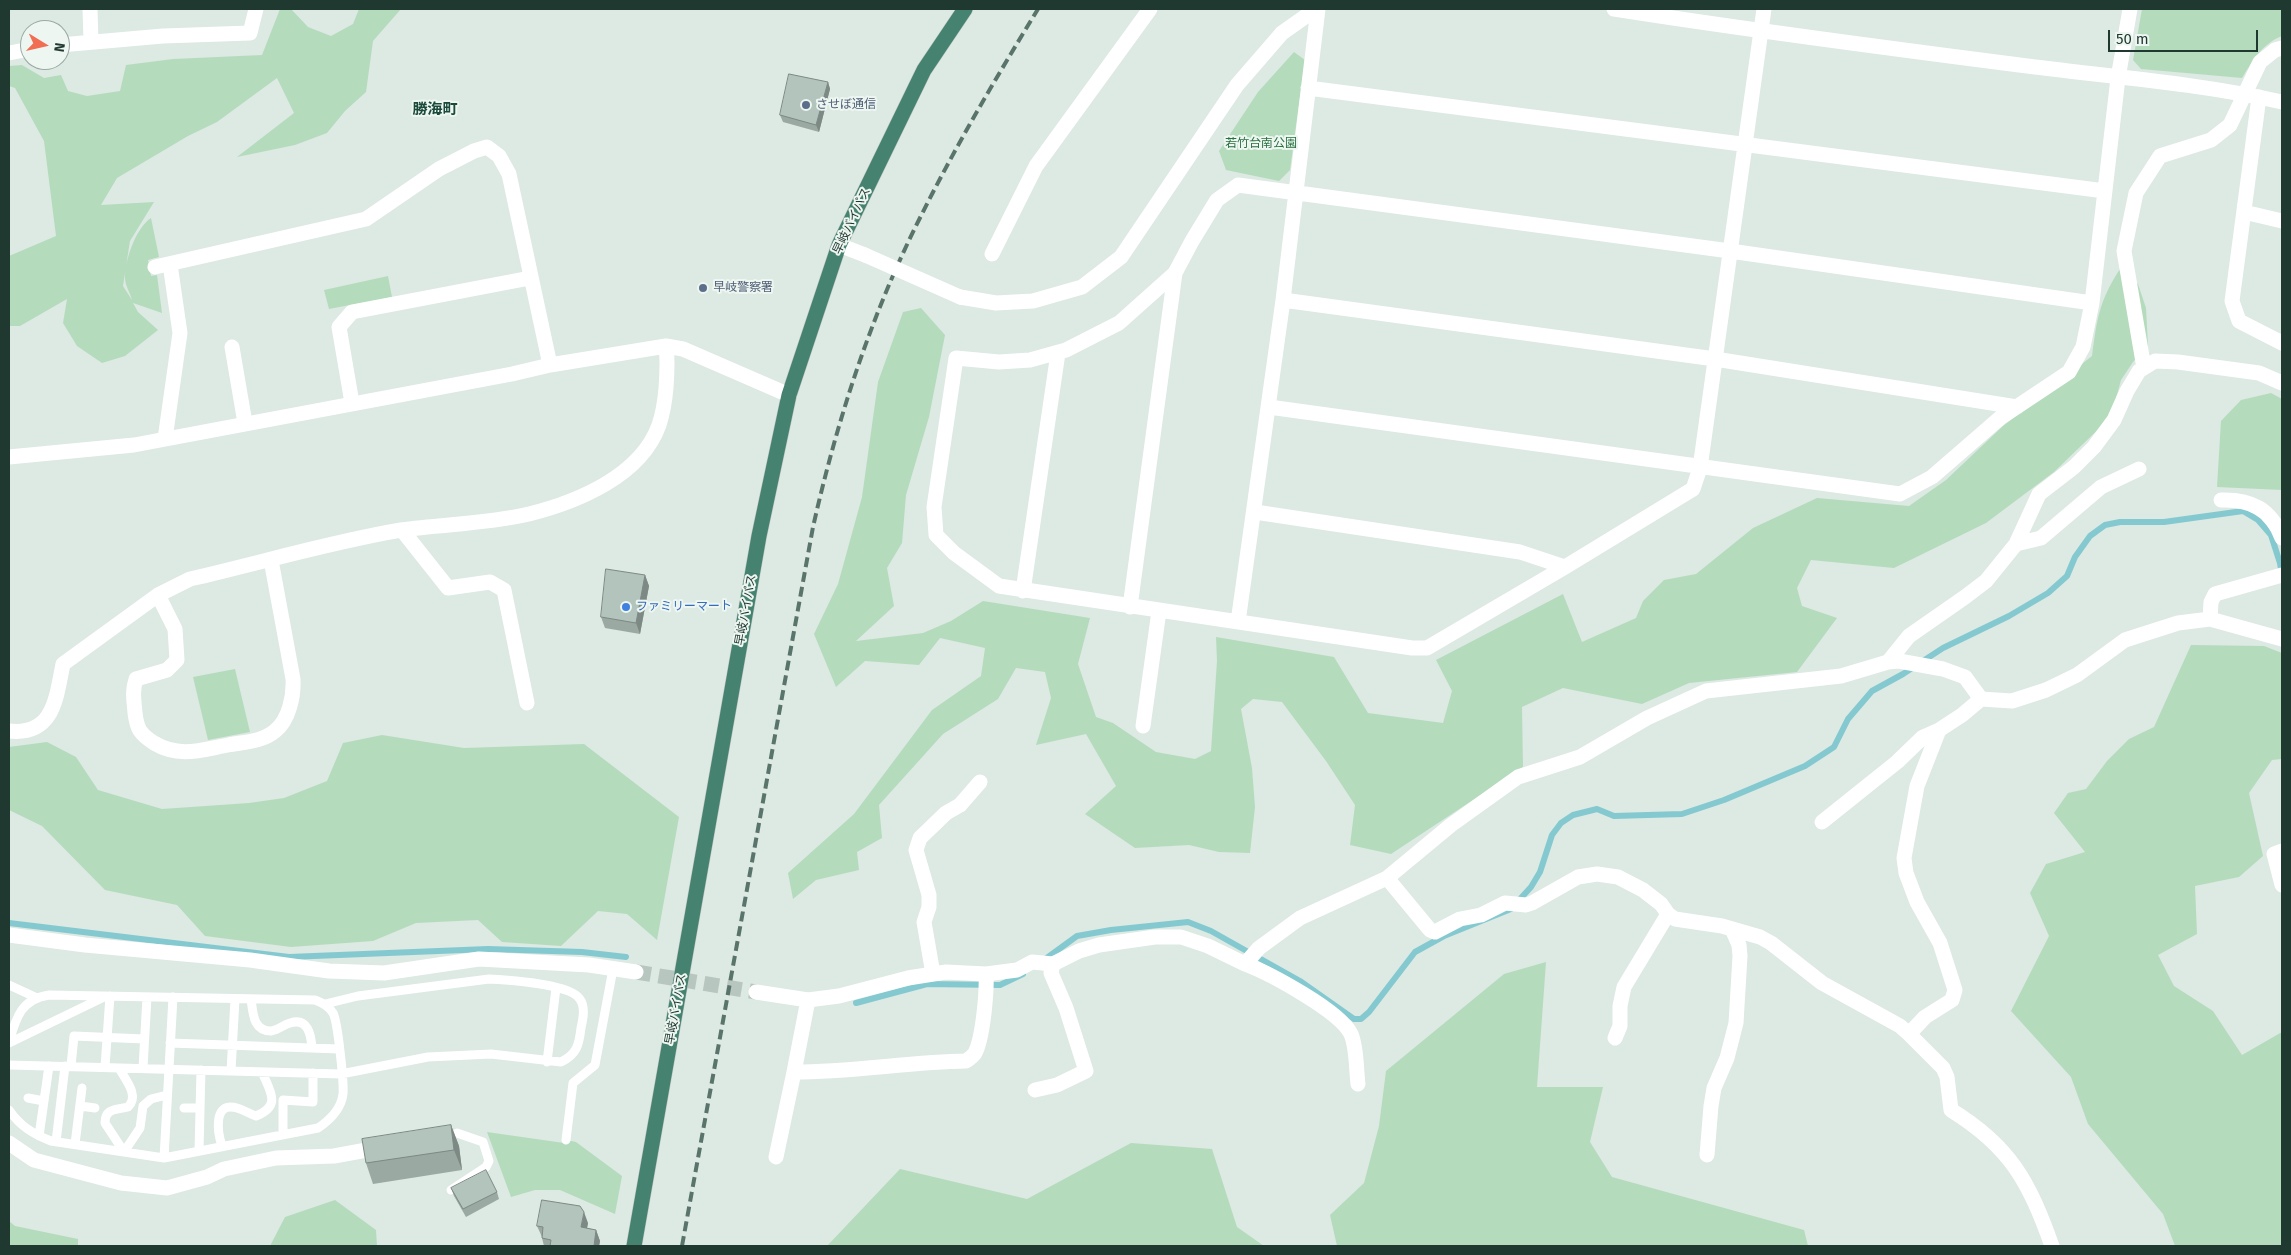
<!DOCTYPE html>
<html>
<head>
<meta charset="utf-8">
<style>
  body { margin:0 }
  #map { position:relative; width:2291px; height:1255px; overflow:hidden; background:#dde9e3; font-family:"Fira Sans",sans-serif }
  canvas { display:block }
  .frame { position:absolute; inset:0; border:10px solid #1f3830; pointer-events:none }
  .north { position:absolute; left:20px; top:20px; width:50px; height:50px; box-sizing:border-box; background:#edf6f1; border:1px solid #9baaa4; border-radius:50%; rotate:99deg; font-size:14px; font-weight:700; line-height:20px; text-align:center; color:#1f3830 }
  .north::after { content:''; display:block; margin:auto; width:18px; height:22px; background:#f26e52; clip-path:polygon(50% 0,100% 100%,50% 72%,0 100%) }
  .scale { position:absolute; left:2108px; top:30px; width:150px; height:22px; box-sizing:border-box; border:2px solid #1f3830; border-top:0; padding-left:6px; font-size:15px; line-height:18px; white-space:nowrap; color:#1f3830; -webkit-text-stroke:4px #edf6f1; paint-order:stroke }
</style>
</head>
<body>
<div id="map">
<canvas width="2291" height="1255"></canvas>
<div class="frame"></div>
<div class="north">N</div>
<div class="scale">50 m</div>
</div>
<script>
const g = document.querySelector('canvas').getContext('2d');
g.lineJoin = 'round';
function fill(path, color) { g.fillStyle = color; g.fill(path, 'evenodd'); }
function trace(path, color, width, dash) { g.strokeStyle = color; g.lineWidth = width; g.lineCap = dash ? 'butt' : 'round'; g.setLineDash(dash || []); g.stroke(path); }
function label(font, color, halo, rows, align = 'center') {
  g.font = font + ' "Fira Sans","Noto Sans JP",sans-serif'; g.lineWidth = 4; g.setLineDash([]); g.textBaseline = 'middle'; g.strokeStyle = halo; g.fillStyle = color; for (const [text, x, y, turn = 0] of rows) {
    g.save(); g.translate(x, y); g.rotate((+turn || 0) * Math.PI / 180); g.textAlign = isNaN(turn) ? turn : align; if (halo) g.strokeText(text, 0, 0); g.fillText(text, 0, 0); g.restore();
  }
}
fill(new Path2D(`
  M280 9H291L308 27 331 36 353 24 359 9H401L373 41 366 92 345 111 327 133 295 145 237 157 294 113 277 78 217 122 188 136 117 178 101 205 154 202 130 241 123 286 132 300C130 293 125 285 125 278 125 259 136 228 151 218L159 257 148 260 151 276 157 275 162 313 133 303 138 312 158 330 125 356 102 363 77 346 63 323 67 299 20 326H9V256L56 236 44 141 15 88 9 86V66L22 65 44 78 61 75 68 91 87 96 120 91 126 65 173 59 262 55Z
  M2142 9H2282V36C2262 44 2253 60 2242 78L2141 69 2133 60Z
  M1294 52 1305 60 1290 170 1279 181 1226 170 1219 151 1258 92Z
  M2120 269 2138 284 2146 308 2148 346 2133 362 2121 380 2111 417 2054 472 1986 523 1894 568 1811 560 1797 588 1802 606 1837 618 1797 672 1689 683 1642 704 1563 688 1522 707 1523 767 1391 854 1350 845 1355 805 1326 761 1282 702 1253 699 1241 709 1252 768 1255 807 1250 853 1219 852 1189 845 1135 848 1085 814 1116 786 1086 734 1036 745 1051 698 1045 672 1016 668 998 699 943 734 879 805 882 838 857 852 859 870 816 880 793 899 788 873 854 814 932 710 981 676 985 648 940 638 919 665 865 661 836 687 814 634 838 584 862 497 878 382 903 312 921 308 945 335 929 417 906 495 902 543 887 568 894 606 856 641 923 633 951 621 983 601 1090 618 1078 664 1096 717 1113 723 1156 752 1195 759 1211 751 1217 661 1216 637 1334 657 1368 713 1443 723 1452 691 1436 660 1563 594 1582 642 1636 618 1643 601 1664 580 1696 574 1753 528 1817 498 1909 506 1946 480 2003 426 2092 356C2097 319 2099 301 2120 269Z
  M388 276 392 297 329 309 324 290Z
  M2271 393 2282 399V490L2217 487 2221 421 2241 400Z
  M2191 645 2264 646 2282 653V759L2272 760 2249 793 2263 856 2239 877 2195 886 2197 934 2158 955 2174 986 2213 1011 2242 1055 2282 1032V1246H2175L2163 1214 2088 1124 2071 1077 2011 1011 2049 936 2030 893 2046 864 2085 852 2054 813 2068 793 2086 789 2107 761 2129 739 2154 727Z
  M235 669 250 732 208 740 193 677Z
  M382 735 464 748 584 744 679 817 657 940 627 914 598 911 561 946 502 942 478 920 416 923 373 941 291 947 205 936 177 905 105 890 42 826 9 810V747L47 742 76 757 98 790 162 809 249 803 284 798 327 781 343 743Z
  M1546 962 1537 1087H1603L1590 1142 1612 1177 1804 1230 1808 1246H1337L1330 1215 1364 1183 1379 1126 1386 1071 1504 974Z
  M487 1132 564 1143 566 1140 576 1142 622 1176 615 1214 560 1190H535L511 1197Z
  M1131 1143 1212 1149 1237 1227 1264 1246H827L900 1169 1027 1199Z
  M335 1200 376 1230 377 1246H270L285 1217Z
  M9 1221 15 1226 78 1239V1246H9Z`), '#b5dbbd');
trace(new Path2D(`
  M9 923 289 957 488 949 582 952 626 957
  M1044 960 1077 936 1111 930 1188 922 1211 931 1300 981 1354 1019H1361L1369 1012 1415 952 1444 936 1511 909 1531 887 1540 872 1552 835 1561 823 1573 815 1597 809 1614 816 1682 814 1724 800 1805 766 1834 747 1848 719 1872 691 1903 674 1943 648 2009 616 2048 593 2067 576 2075 557 2090 536 2105 525 2120 522H2164L2243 511 2258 520 2271 535 2280 563 2282 576
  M856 1003 927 984 1000 985 1023 974`), '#84c9d0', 6);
trace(new Path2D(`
  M636 972 756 992`), '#b7c6bf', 15, [15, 8]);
const trunk = new Path2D(`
  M634 1246 759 536 789 395 839 245 924 70 965 9`);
trace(trunk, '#bcc3c1', 16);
trace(new Path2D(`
  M9 985 35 997
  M251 999C253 1013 253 1031 271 1031 278 1030 283 1025 290 1023 308 1017 311 1035 312 1048
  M9 1042C16 1018 21 999 49 995L315 1000C323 1003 329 1006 333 1013 338 1022 344 1084 343 1094 341 1110 330 1120 318 1128L164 1158 51 1141C33 1134 20 1126 9 1110
  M9 1043 104 997
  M170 1043 339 1049
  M547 1062 556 988
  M9 1065 341 1074 428 1057 491 1054 561 1062C577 1054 579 1045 581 1028 583 1019 586 1006 579 998 568 984 508 980 489 979L358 996 325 1004
  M71 1066 74 1036 144 1039
  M105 1067 110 996
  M119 1068C125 1079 140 1096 128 1107 116 1110 105 1108 105 1123L124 1152 140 1128 143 1106 151 1099 167 1095
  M143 1068 147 997
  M231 1071 235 999
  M28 1098 44 1101
  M80 1106 95 1108
  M184 1108H200
  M283 1134V1100L313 1102V1073
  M39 1136 49 1066
  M566 1140 573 1083 595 1065 613 969
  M56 1142 65 1066
  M75 1144 82 1088
  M222 1146C218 1134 212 1101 237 1108 244 1110 250 1114 256 1116 282 1106 270 1091 262 1072
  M199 1151 201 1070
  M164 1158 173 997
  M451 1190 486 1167 489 1161 483 1142 457 1133`), '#fff', 9);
trace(new Path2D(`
  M90 9 91 42
  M60 45 163 36 250 33 256 9
  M9 53 30 49
  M1308 88 2105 191
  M2259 97 2232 301 2239 321 2282 343
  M2244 212 2282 221
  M992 254 1036 166 1150 9
  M155 267 366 219 439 169 474 151 487 147 499 156 509 174 550 365
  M1175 273 1119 323 1066 350 1030 360 999 362 956 358 934 507 936 535 954 553 999 586 1412 648H1427L1565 567 1693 489 1700 468 1764 9
  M1283 300 1715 359 2017 407
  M232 347 245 423
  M2144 368 2124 251 2136 193 2160 156 2211 140 2230 125 2260 62 2275 50 2282 48
  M352 403 339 327 352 312 530 278
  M1269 407 1900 494 1932 477 2000 418 2069 372 2083 347 2092 303 2118 78 2130 9
  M165 439 180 333 170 264
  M9 457 134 445 512 374 550 365 666 346 683 349 789 395
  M2221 500C2251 499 2271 509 2282 538
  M1255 512 1520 552 1565 567
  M402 530 448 588 490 582 504 590 527 703
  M2016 544 2041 538 2101 487 2139 469
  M1023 591 1058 353
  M158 595 175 629 177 660 167 670 136 679C132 691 134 700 135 713 137 729 140 734 154 743 179 758 201 750 228 745 243 742 262 742 275 731 289 720 294 696 293 679L271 560
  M1130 607 1175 273 1192 241 1217 200 1238 185 1730 251 2092 303
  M2210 619 2211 602 2215 594 2282 575
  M1238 622 1283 300 1318 9
  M1888 662 1909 636 1965 597 1986 581 2016 544 2039 494 2074 467 2094 447 2114 420 2127 391 2139 371 2155 361 2178 362 2259 373 2282 383
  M1143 726 1159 611
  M9 731C54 736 56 698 63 664L158 595 190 579C260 563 330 542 401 530 443 524 487 524 529 514 577 502 641 476 659 425 663 413 665 400 666 388 667 373 668 361 666 346
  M1822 822 1897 762 1923 737 1939 730
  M2282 851 2274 854 2282 885
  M1387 878 1430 930 1435 932 1460 919 1481 915 1505 903 1526 905 1532 903 1578 877 1597 874 1618 877 1643 890 1661 904 1668 914 1675 919 1722 926 1760 937 1771 943 1822 983 1900 1026 1909 1034 1943 1068 1947 1077 1951 1110C2011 1147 2029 1182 2052 1246
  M9 935 85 945 250 960 329 971 384 973 479 959 589 965 636 972
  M1245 964C1269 973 1340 1011 1351 1034 1357 1048 1356 1069 1358 1084
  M933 974 924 922 929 907V895L916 850 920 838 946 813 960 805 980 782
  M756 992 808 1000 839 996 908 978 946 972 986 974 1017 970 1032 962 1053 964 1079 951 1099 945 1155 937H1181L1208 946 1245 964 1259 948 1300 918 1387 878 1451 825 1518 777 1580 757 1647 718 1706 691 1841 676 1888 662 1899 661 1943 669 1965 677 1981 699 2012 701 2046 690 2077 675 2125 640 2178 623 2210 619 2282 639
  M808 1000 794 1072C852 1072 909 1062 966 1061 969 1059 973 1056 975 1053 983 1038 987 991 986 974
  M1909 1034 1925 1017 1952 1000 1955 990 1940 943 1917 902 1906 873 1904 858 1917 786 1939 730 1962 715 1981 699
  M1615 1038 1620 1026V1006L1624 987 1668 914
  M1035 1090 1057 1085 1086 1071 1066 1008 1051 973 1053 964
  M9 1143 34 1160 121 1183 167 1188 207 1177 224 1169 276 1158 334 1156 383 1147
  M1707 1155 1711 1106 1714 1088 1727 1058 1736 1023 1740 956 1739 945 1732 929
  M776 1157 794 1072`), '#fff', 15);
trace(new Path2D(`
  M1614 9C1754 31 1894 49 2035 67 2116 77 2202 84 2282 102
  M839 245 865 255
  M960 297 996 303 1033 301 1082 287 1121 257 1237 85 1282 33 1316 9`), '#fff', 15);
trace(trunk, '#468270', 15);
trace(new Path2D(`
  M682 1246 813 527C836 425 868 324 914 230 951 154 994 81 1038 9`), '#59746b', 4, [10, 5]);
trace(new Path2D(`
  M865 255 960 297`), '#fff', 15);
fill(new Path2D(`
  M828 82 830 89 819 132 783 122 780 115Z
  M645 575 649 586 640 634 605 628 601 617Z
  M451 1125 459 1146 462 1170 373 1184 366 1163Z
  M451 1188 497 1192 499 1199 466 1217 454 1196Z
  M588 1223 587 1228 596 1230 600 1241 599 1246H544L542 1238V1237L537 1226Z`), '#9aa9a2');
fill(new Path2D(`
  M828 82 830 89 819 132 816 125Z
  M645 575 649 586 640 634 636 623Z
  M451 1125 459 1146 462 1170 454 1150Z
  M584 1212 588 1223 585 1238 581 1227Z
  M596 1230 600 1241 599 1246H594Z`), '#7d8984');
const building = new Path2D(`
  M789 74 828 82 816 125 780 115Z
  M606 569 645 575 636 623 601 617Z
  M451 1125 454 1150 366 1163 362 1139Z
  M486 1170 497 1192 463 1209 451 1188Z
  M542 1200 580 1206 584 1212 581 1227 596 1230 594 1246H550L551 1240 542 1238 543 1227 537 1226Z`);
fill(building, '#b3c4bc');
trace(building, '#7d8984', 1);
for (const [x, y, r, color] of [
  [806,105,5,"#5c6f8a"],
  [703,288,5,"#5c6f8a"],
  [626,607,5,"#3f7fe0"]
]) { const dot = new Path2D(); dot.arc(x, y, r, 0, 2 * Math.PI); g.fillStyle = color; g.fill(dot); trace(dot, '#edf6f1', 2); }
label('12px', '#4e5e75', '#edf6f1', [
  ["させぼ通信",816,105],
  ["早岐警察署",713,288]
], 'left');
label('12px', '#296f3f', '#edf6f1', [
  ["若竹台南公園",1261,144]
]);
label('12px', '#1f3830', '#edf6f1', [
  ["早岐バイパス",852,221,-65],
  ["早岐バイパス",746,610,-80],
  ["早岐バイパス",676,1009,-80]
]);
label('12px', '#366cbe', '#edf6f1', [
  ["ファミリーマート",636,607]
], 'left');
label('bold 15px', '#1b4a3b', '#edf6f1', [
  ["勝海町",435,110]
]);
</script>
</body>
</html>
